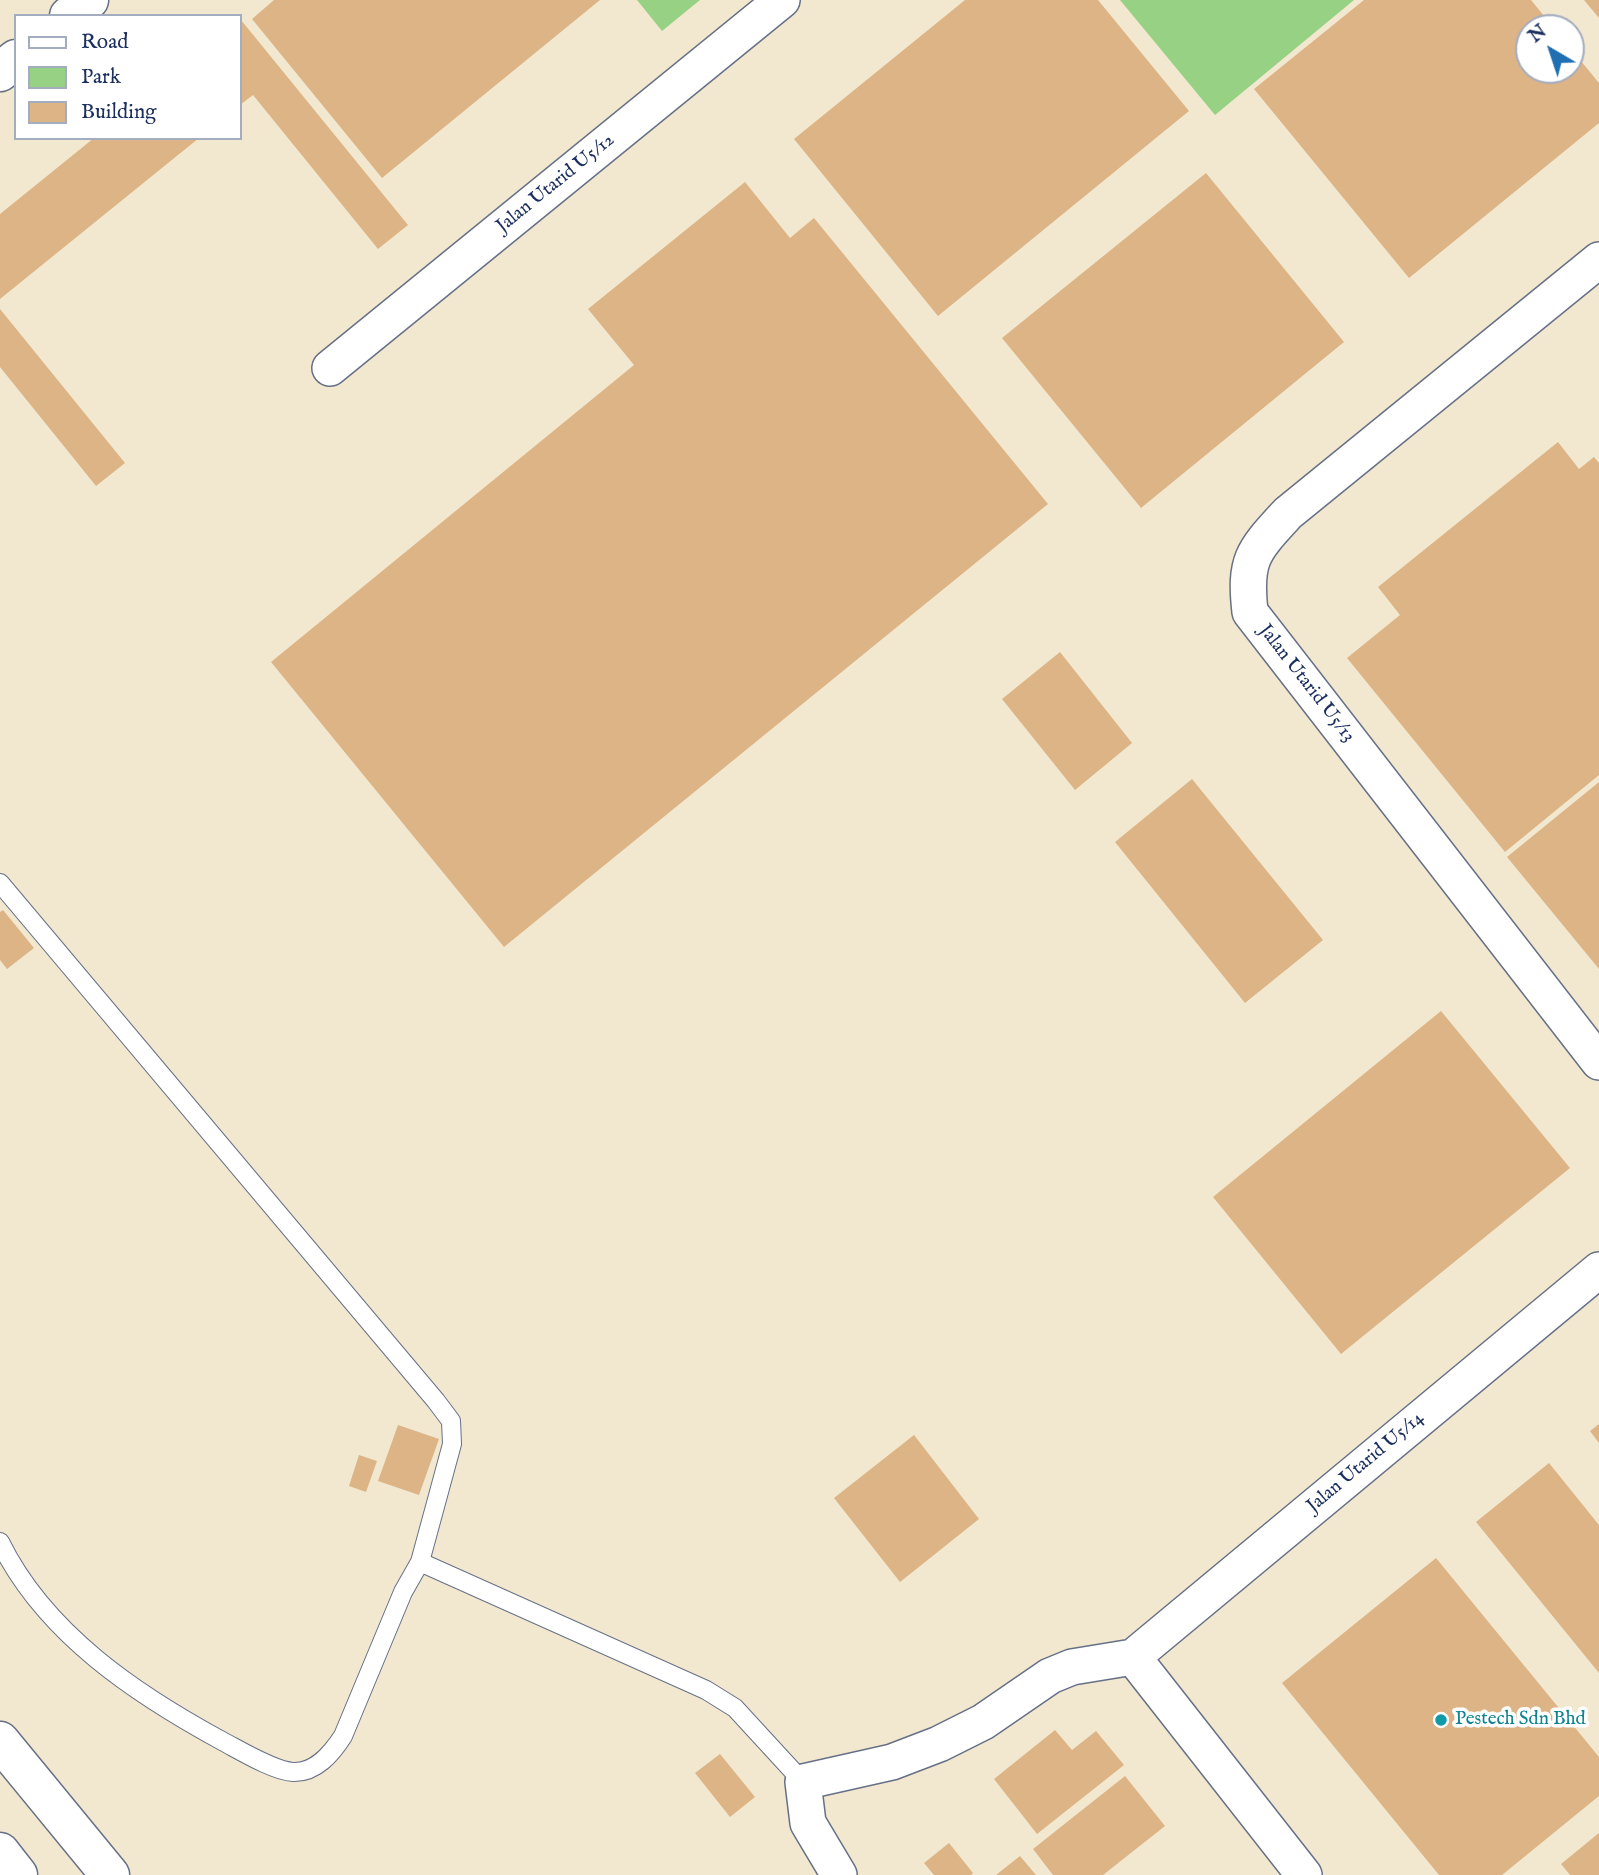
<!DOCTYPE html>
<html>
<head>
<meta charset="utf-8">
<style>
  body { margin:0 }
  #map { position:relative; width:1599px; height:1875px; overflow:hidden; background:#f2e8d0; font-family:"IM FELL English",serif }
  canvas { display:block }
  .legend { position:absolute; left:14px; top:14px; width:228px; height:126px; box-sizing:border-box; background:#fff; border:2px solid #a4acbf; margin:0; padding:9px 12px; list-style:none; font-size:21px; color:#1b2f5e }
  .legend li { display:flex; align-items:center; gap:14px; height:35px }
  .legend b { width:35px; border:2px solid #a4acbf }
  .north { position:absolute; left:1515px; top:14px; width:70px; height:70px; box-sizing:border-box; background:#fff; border:2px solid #a4acbf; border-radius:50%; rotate:321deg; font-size:19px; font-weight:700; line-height:28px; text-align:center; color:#1b2f5e }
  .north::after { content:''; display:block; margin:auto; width:24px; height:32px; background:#1f6fb2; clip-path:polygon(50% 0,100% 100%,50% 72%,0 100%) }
</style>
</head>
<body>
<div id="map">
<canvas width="1599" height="1875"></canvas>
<ul class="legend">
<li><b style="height:9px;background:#fff"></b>Road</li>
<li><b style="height:19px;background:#96d184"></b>Park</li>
<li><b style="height:19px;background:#dcb485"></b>Building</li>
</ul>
<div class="north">N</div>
</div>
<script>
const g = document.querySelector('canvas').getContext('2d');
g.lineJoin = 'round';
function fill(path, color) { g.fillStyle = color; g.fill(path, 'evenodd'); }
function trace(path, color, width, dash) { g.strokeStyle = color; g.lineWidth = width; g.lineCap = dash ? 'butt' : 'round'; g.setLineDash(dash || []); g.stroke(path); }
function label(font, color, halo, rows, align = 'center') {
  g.font = font + ' "IM FELL English",serif'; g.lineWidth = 7; g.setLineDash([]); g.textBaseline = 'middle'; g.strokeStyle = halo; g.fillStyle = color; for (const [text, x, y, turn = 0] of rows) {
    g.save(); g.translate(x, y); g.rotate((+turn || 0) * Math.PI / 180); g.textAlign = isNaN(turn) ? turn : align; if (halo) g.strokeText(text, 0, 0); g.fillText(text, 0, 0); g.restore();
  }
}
fill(new Path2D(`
  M637 0H700L662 31Z
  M1120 0H1354L1215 115Z`), '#96d184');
fill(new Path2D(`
  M274 0H600L382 178 252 19Z
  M965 0H1098L1189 111 938 316 794 139Z
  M1364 0H1531L1554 28H1529V70H1571V49L1599 83V123L1409 278 1254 89Z
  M1584 0H1599V18Z
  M241 20 408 225 378 249 253 95 240 105Z
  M94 138H199L0 299V214Z
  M1206 173 1344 342 1141 508 1002 338Z
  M745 182 790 238 814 218 1048 504 504 947 271 662 634 365 588 309Z
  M0 309 125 463 96 486 0 367Z
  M1558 442 1579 469 1594 457 1599 463V775L1505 852 1347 658 1400 615 1378 587Z
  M1060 652 1132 743 1075 790 1002 699Z
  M1192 779 1323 940 1245 1003 1115 842Z
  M1599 782V969L1507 857Z
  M3 910 34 948 7 969 0 960V912Z
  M1441 1011 1570 1168 1341 1354 1213 1197Z
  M1599 1424V1443L1590 1431Z
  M398 1425 439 1439 419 1495 378 1481Z
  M914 1435 979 1519 900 1582 834 1498Z
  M359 1455 377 1461 366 1492 349 1486Z
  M1549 1463 1599 1525V1673L1476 1522Z
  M1436 1558 1599 1757V1796L1502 1875H1439L1282 1683Z
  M1055 1730 1072 1750 1096 1731 1124 1765 1037 1834 994 1779Z
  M720 1754 755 1797 730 1817 695 1773Z
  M1125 1776 1165 1826 1103 1875H1053L1033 1849Z
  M1599 1833V1875H1570L1561 1864Z
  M949 1843 973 1873 971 1875H934L924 1863Z
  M1020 1856 1036 1875H996Z`), '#dcb485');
const service = new Path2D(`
  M0 883 436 1401 451 1421 452 1444 420 1562 403 1592 343 1736C332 1753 316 1773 293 1772 274 1771 241 1751 224 1742 137 1695 45 1634 0 1542
  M420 1562 706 1690 735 1708 803 1782`);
const minor = new Path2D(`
  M1599 260 1288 513C1253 551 1244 559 1250 612L1599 1062
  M330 368 782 0
  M1133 1657 1599 1270
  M1133 1657 1304 1875
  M839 1875 808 1823 803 1782 892 1762 939 1744 983 1722 1050 1676 1072 1667 1133 1657`);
const tertiary = new Path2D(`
  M69 16 89 0
  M0 72 16 59
  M0 1741 110 1875
  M0 1852 18 1875`);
trace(service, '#667086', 20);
trace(minor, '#667086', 38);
trace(tertiary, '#667086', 41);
trace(service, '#fff', 18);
trace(minor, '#fff', 35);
trace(tertiary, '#fff', 38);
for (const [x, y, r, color] of [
  [1441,1720,7,"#0f9aa8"]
]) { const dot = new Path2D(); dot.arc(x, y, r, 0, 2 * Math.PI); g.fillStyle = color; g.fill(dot); trace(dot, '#fff', 2.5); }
label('19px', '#1b2f5e', '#fff', [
  ["Jalan Utarid U5/12",556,184,-39],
  ["Jalan Utarid U5/13",1306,684,52],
  ["Jalan Utarid U5/14",1366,1463,-40]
]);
label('19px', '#0d838f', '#fff', [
  ["Pestech Sdn Bhd",1455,1720]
], 'left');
</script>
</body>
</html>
